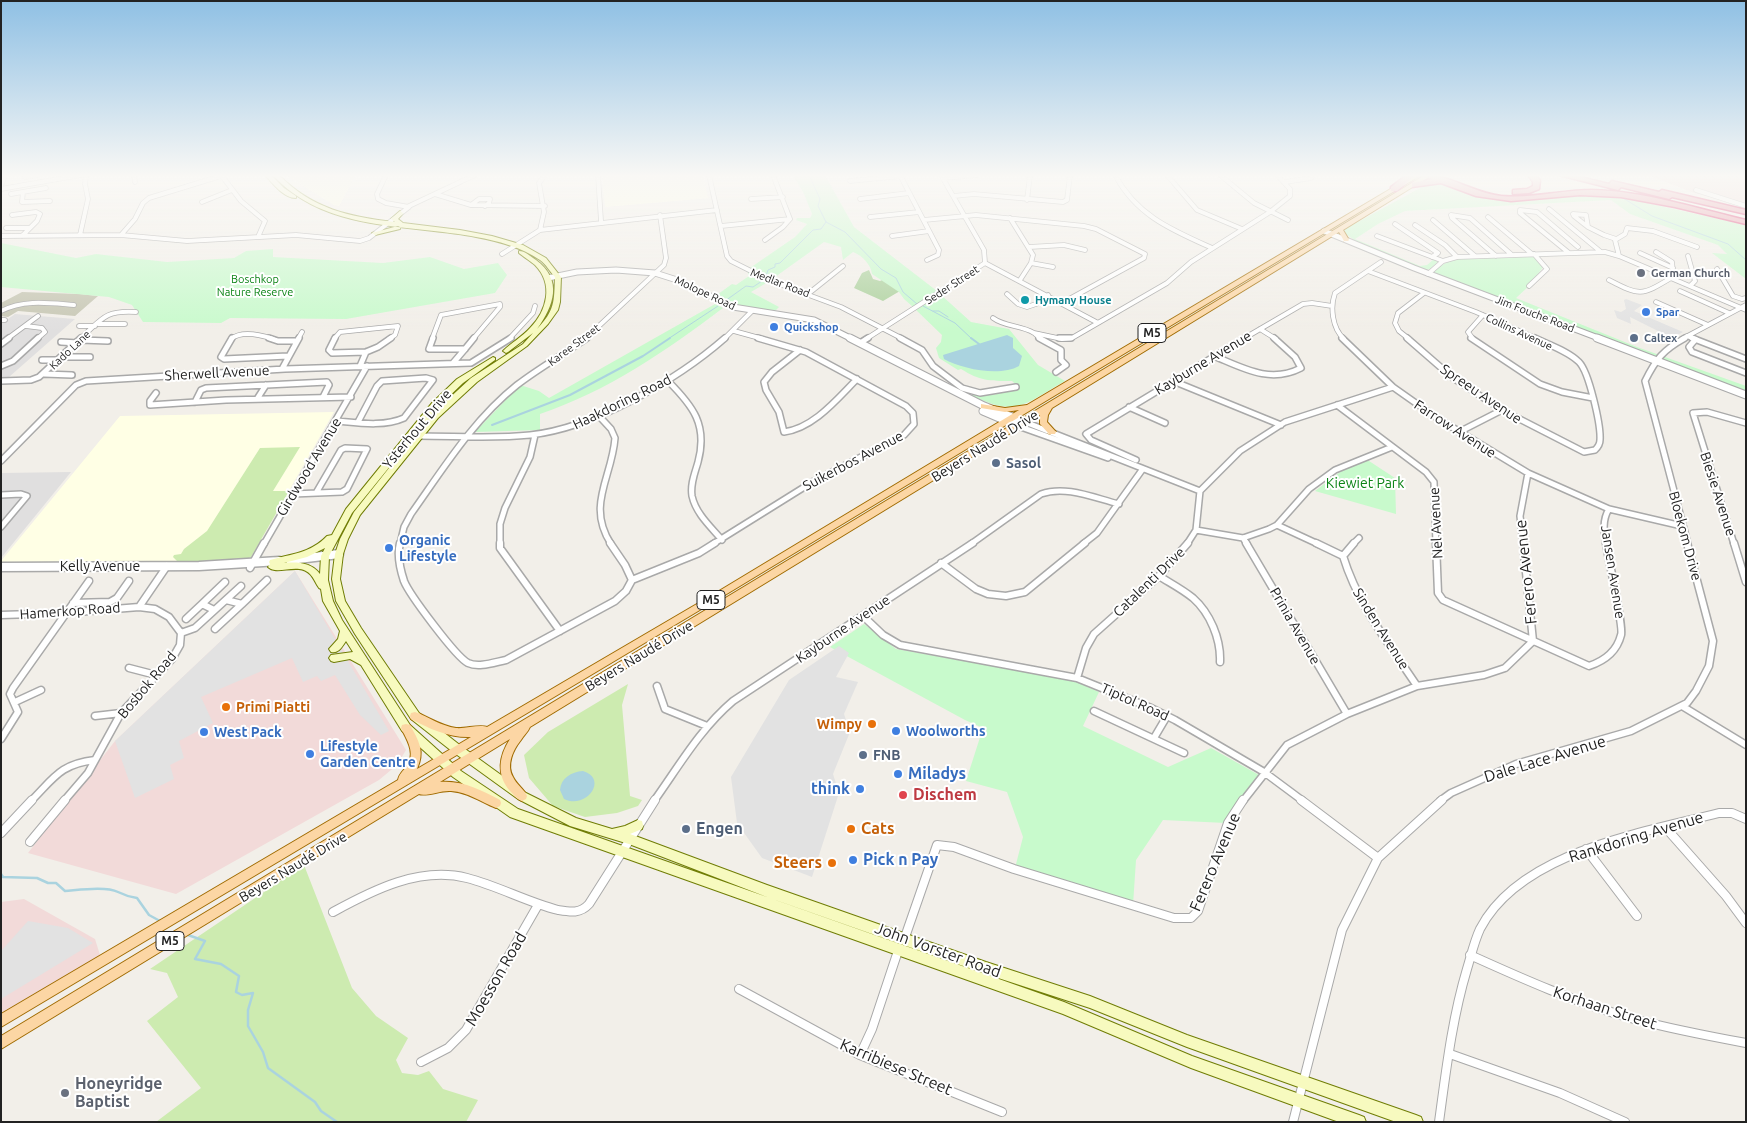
<!DOCTYPE html>
<html>
<head>
<meta charset="utf-8">
<style>
  body { margin:0 }
  #map { position:relative; width:1747px; height:1123px; overflow:hidden; background:#f2efe9; font-family:Ubuntu,sans-serif }
  canvas { display:block }
  .frame { position:absolute; inset:0; border:2px solid #222; pointer-events:none }
</style>
</head>
<body>
<div id="map">
<canvas width="1747" height="1123"></canvas>
<div class="frame"></div>
</div>
<script>
const g = document.querySelector('canvas').getContext('2d');
g.lineJoin = 'round';
function fill(path, color) { g.fillStyle = color; g.fill(path, 'evenodd'); }
function trace(path, color, width, dash) { g.strokeStyle = color; g.lineWidth = width; g.lineCap = dash ? 'butt' : 'round'; g.setLineDash(dash || []); g.stroke(path); }
function label(font, color, halo, rows, align = 'center') {
  g.font = font + ' Ubuntu,sans-serif'; g.lineWidth = 4; g.setLineDash([]); g.textBaseline = 'middle'; g.strokeStyle = halo; g.fillStyle = color; for (const [text, x, y, turn = 0] of rows) {
    g.save(); g.translate(x, y); g.rotate((+turn || 0) * Math.PI / 180); g.textAlign = isNaN(turn) ? turn : align; if (halo) g.strokeText(text, 0, 0); g.fillText(text, 0, 0); g.restore();
  }
}
fill(new Path2D(`
  M15 314 75 319 9 377H1V324Z
  M71 472 1 558V473Z`), '#e0dfdf');
fill(new Path2D(`
  M1648 175H1746V207L1694 193Z
  M295 571 406 750 397 765 379 780 176 894 28 853 115 741Z
  M24 899 95 939 100 955 1 1013V902Z`), '#f2dad9');
fill(new Path2D(`
  M286 175H356L339 206 334 205Z
  M602 175H703L708 198 605 207Z
  M334 412 251 557 243 561 94 562 1 567V561L120 416Z`), '#ffffe5');
fill(new Path2D(`
  M22 292 80 294 98 296 75 316 18 311 8 317 1 316V303Z`), '#c7c7b4');
fill(new Path2D(`
  M300 447 273 491H289L251 557 243 561H177L173 557 174 555 181 554 184 549 207 531 260 448Z
  M628 684 622 705 630 796 642 800 638 806 617 813 585 817 553 806 529 778 524 755 548 732Z
  M304 865 352 988 376 1016 408 1038 396 1060 402 1073 418 1075 429 1071 443 1089 478 1100 466 1122H156L201 1088 147 1021 178 997 167 973 150 969Z`), '#cdebb0');
fill(new Path2D(`
  M869 270 873 279 880 281 884 279 900 291 883 301 854 288 862 273Z`), '#add19e');
fill(new Path2D(`
  M793 175H825L854 227 937 291 913 307 904 299 899 292 872 274C871 265 863 256 853 252L843 260 841 247 824 242 768 282 751 292 779 307 774 312 736 306 714 297 732 284 736 285 749 276 747 270 795 237 807 224 796 220 797 218H810L812 214 804 194Z
  M1429 183H1439L1478 196 1500 200 1515 201 1572 194 1616 196 1746 225V279L1712 253 1727 254 1718 245 1630 214 1611 200 1405 211 1378 224 1355 239 1420 266 1427 265 1434 259 1439 261 1430 269 1424 270 1359 243 1344 233 1345 229Z
  M1 243 76 258 96 254 167 262 234 258 246 251 273 249V257L383 263 430 257 464 269 498 263 507 275 495 293 346 319 230 318 221 323 143 322 132 305 109 297 1 287Z
  M1533 254 1544 266 1529 286 1516 298 1637 347 1746 386V395L1428 273 1458 256Z
  M940 294 971 322 1009 329 1038 365 1065 381C1024 404 1017 418 971 395H993L1020 388 1012 381C989 381 980 381 961 369L958 370 939 358 936 348 941 342 942 335 916 310Z
  M715 304 723 308C666 351 608 391 540 414V430L475 432 520 385 539 391 549 398Z
  M1366 459 1395 478 1396 514 1315 491 1344 469Z
  M864 624 896 649 1072 680 1099 692 1083 726 1168 767 1211 748 1259 775 1226 823 1163 820 1136 860 1133 905 1015 868 1023 837 1007 792 966 781 983 728 965 720 830 647Z`), '#c8facc');
fill(new Path2D(`
  M1626 299 1642 305 1634 311 1683 332 1672 338 1630 317 1631 324 1617 318 1614 310 1621 312 1626 309 1624 300Z
  M295 571 389 731 381 735 360 715 335 675 321 681 317 676 303 682 292 658 201 697 213 723 179 741 184 758 170 765 174 779 135 798 115 741Z
  M839 646 849 653 836 677 858 682 844 714 850 732 833 774 839 793 812 877 762 858 737 823 731 777 789 680Z
  M28 921 68 928 93 943 1 999V951Z`), '#e2e2e2');
fill(new Path2D(`
  M1007 335 1013 338V348L1022 356 1019 366C1000 377 962 369 944 359L943 355Z
  M583 771C609 779 586 810 564 799L560 790C561 778 571 772 583 771Z`), '#aad3df');
trace(new Path2D(`
  M809 175 820 199 818 206 826 222 845 232 881 269 896 278 903 292 917 304
  M1623 198 1652 216 1728 244 1746 260
  M766 276 768 270 775 267V264L780 263 813 230 821 229 826 222
  M725 301 746 286 753 287 762 281
  M923 306 955 323 972 339
  M933 311H939L948 317
  M668 339 718 306`), '#aad3df', 1);
trace(new Path2D(`
  M971 338 979 344
  M492 425 570 395 643 356 670 338`), '#aad3df', 2);
trace(new Path2D(`
  M1 874 3 877 37 878 48 883H56L65 891C79 890 106 886 118 892 124 895 130 897 137 898L149 915 160 921
  M188 935 205 941 195 959 221 964 239 976 236 992 242 995 253 993 248 1010V1026L263 1052 268 1068 315 1102 321 1111 337 1122`), '#aad3df', 2.5);
const minorFar3 = new Path2D(`
  M134 175 135 182
  M386 175 377 194 378 199 386 203 409 207
  M598 175 601 221
  M709 175 727 256 731 261 771 281 841 307 903 339
  M773 175 790 219
  M900 175 939 250 938 255 927 260
  M1115 175C1137 216 1172 230 1212 248
  M1167 175 1197 210 1242 229
  M1220 175 1254 203 1288 220
  M222 176 241 201 265 221 258 237
  M25 177 38 175
  M943 178 977 175
  M850 181 901 176
  M1285 182 1311 178 1313 175
  M1 186 5 175
  M1 189 81 175
  M1696 190 1746 206
  M23 192 22 202 50 201
  M11 194 46 188
  M435 194 471 205 545 206
  M954 196 974 194 1063 202 1067 200 1070 175
  M751 199 783 197
  M860 199 909 193
  M1027 200 1030 175
  M202 202 232 190
  M471 205 479 199H490L489 203 485 206
  M407 207 475 175
  M1549 209 1601 252
  M1573 214 1586 215 1588 227 1574 216Z
  M12 215 36 212 40 214 37 221 22 236
  M870 217 919 212
  M1488 217 1532 254
  M1010 218 1033 255 1031 263 1020 280
  M924 220 976 215 1084 226 1096 229 1145 254 1144 258 1062 303
  M1433 220 1475 256
  M1395 224 1438 253 1432 257
  M1415 225 1445 245 1457 257
  M721 226 790 219
  M1588 227 1604 235 1616 239
  M6 228H30
  M540 230 717 210
  M80 235 88 199 85 184 86 175
  M121 235 135 219 143 203 149 198 224 175
  M1 236 121 235 187 241 296 235 360 241 369 238 409 207
  M892 236 929 231
  M1377 236 1443 261
  M765 240 783 227 790 219
  M1029 247 1064 245 1085 250
  M1656 252 1672 262 1673 272 1668 277
  M1569 253 1520 213V210L1537 212 1578 247
  M1640 253 1673 268
  M502 254 540 230 544 212 539 183 545 175
  M1496 256 1452 218 1451 215 1470 218 1512 255
  M1619 256 1615 240 1625 234 1627 228 1653 231 1697 247
  M1688 256 1695 281 1690 286
  M985 263 1098 323
  M1031 263 1053 267
  M1717 269 1733 296 1742 299 1746 298
  M1368 271 1476 312 1538 339
  M1428 274 1443 261 1457 257 1605 252 1619 256 1746 310
  M1609 280C1640 296 1641 296 1671 278
  M1529 286 1547 269 1534 254
  M1680 291 1729 313
  M808 294 843 266
  M1007 294 1018 304 1027 307 1036 304 1048 295
  M1656 302 1708 325
  M1 311C24 299 49 303 74 305
  M993 318C1005 327 1021 325 1034 333
  M1 320H5
  M98 324H125
  M26 326 42 328 45 332 37 339
  M79 326H95
  M1260 329 1276 339
  M734 331 763 339
  M1687 336 1696 339
  M7 339 38 316
  M80 339C102 319 104 310 136 312
  M231 339C242 330 261 335 273 339
  M298 339 302 332
  M334 339 340 332 398 326 395 335 389 339
  M432 339 441 315 500 304V307L473 339
  M509 339 533 313 535 306
  M585 339 664 265 666 258 660 215
  M724 339 752 311
  M866 339 985 263 984 250 941 175
  M1041 339 1034 333 1062 339 1072 338 1167 283 1191 262 1270 212 1290 196V189L1277 175
  M1243 339 1303 304 1312 303 1332 306
  M1344 339C1332 328 1330 307 1335 293L1381 262
  M1409 339 1399 331 1395 323 1398 313 1424 293
  M1473 339 1468 332 1483 315
  M1682 339 1746 305`);
const minorFar2 = new Path2D(`
  M232 338 221 357 224 359 288 356
  M269 338 278 341H297
  M335 338 329 350 332 353 366 352
  M433 338 429 349H465
  M900 338 922 350 933 366 962 388 980 393 1016 387
  M1039 338 1061 350V360L1066 365 1056 372
  M1059 338H1071
  M1342 338 1393 387 1437 418 1528 473 1609 509 1682 526
  M1407 338 1453 378 1502 410 1584 452 1595 450C1598 447 1600 444 1600 440 1601 425 1589 372 1579 362 1568 351 1549 345 1535 338
  M1471 338 1540 384 1562 392 1593 398
  M1685 338C1663 350 1656 359 1645 381L1688 544
  M1692 338 1746 359
  M81 340 108 341
  M1695 340 1689 347 1692 352 1746 373
  M61 342 78 343
  M860 343 868 338
  M1 344 9 338
  M465 349 474 338
  M800 350 772 372 764 382 766 390 779 412 784 432C814 428 837 399 857 379
  M366 352 378 347 391 338
  M1214 356C1243 368 1270 384 1301 368L1295 357 1274 338
  M63 357H90
  M42 360H59
  M453 363 465 349
  M1 366 13 361 38 338
  M360 366 366 352
  M282 369 299 338
  M44 374 72 375
  M1 381 31 380 39 377 81 338
  M668 381C693 406 708 425 698 462 695 473 690 484 692 496 696 514 711 527 722 540
  M1173 381 1281 425
  M156 393 150 401V405L226 400 351 397
  M257 399 266 385
  M195 402 201 390 206 388 327 382 329 385 323 397
  M1337 405 1426 472 1434 482 1436 544
  M1129 407 1165 423
  M599 416 611 429 615 438C612 478 586 505 611 544
  M337 421C359 423 384 427 404 418L433 380 426 378 382 381 377 386 358 422
  M1025 422 1200 491
  M1018 426 1108 458
  M1459 432 1502 410
  M419 436C456 436 493 439 530 435 594 428 677 380 725 338
  M1136 460 1091 440 1086 434 1245 338
  M1 461 76 385 86 381 285 369 471 363 511 338
  M293 494 342 492 347 489 367 449 345 448 341 450 316 493
  M1 495 21 494 27 496 1 527
  M1277 525 1318 544
  M1196 530 1243 538 1269 529 1277 525 1309 489 1335 470 1392 447
  M1243 538 1247 544
  M264 544 367 366
  M400 544 404 527 411 514C443 469 473 420 517 385 539 368 564 354 587 338
  M500 544V524L505 508 530 457 535 435
  M713 544 814 481 904 435 914 424 913 413 906 406 806 352 758 338
  M971 544 1041 494C1066 485 1094 498 1119 504
  M1083 544 1097 533 1142 470
  M1187 544 1196 530 1200 491 1240 451 1285 422 1393 387
  M1353 544 1359 538
  M1523 544 1520 516 1528 473
  M1606 544C1604 532 1602 520 1609 509
  M1734 544 1693 413 1707 412 1746 423`);
const minorFar1 = new Path2D(`
  M400 543C397 555 400 569 404 581 409 594 456 657 468 663 479 668 495 662 506 660L615 601 626 591 632 580 625 565 610 543
  M500 543V548L560 631
  M1246 543 1347 714
  M1316 543 1343 556
  M1436 543 1438 593 1443 600 1589 666C1604 661 1617 651 1621 635 1624 628 1608 557 1606 543
  M1734 543 1746 582
  M1343 556C1358 605 1389 644 1417 686
  M1343 556 1354 543
  M941 563 976 589 988 594 1006 596 1025 592 1085 543
  M250 568 264 543
  M1159 576C1170 583 1182 589 1193 598 1210 613 1221 639 1220 662
  M632 580 699 553 715 543
  M73 603 110 602 117 598 129 581
  M242 604 267 580
  M139 607 167 566
  M214 610 202 604 225 582
  M1 615 65 613 139 607 155 609 169 617 181 633 180 645 172 659 121 713 88 773 64 801
  M863 616 883 635 900 645 1077 678 1151 708 1175 720 1264 772 1303 801
  M186 619 202 604
  M215 629 242 604 226 600
  M181 633 195 628 241 586
  M129 668 156 675
  M1077 678 1086 648 1094 634 1159 576 1188 543
  M657 686 665 709 707 726
  M15 702 41 690
  M1682 706 1746 745
  M1094 711 1184 753
  M95 716 121 713
  M1154 738 1167 716
  M1 739 18 712 10 694 13 688 89 581
  M31 801C54 778 60 764 95 760
  M654 801C679 766 700 729 733 701L973 543
  M1243 801 1287 745 1347 714 1417 686 1484 675 1505 668 1533 641 1523 543
  M1440 801 1451 793 1516 764 1631 731 1687 703 1696 691 1709 666 1713 641 1687 543`);
const minor = new Path2D(`
  M1301 800 1378 858
  M1665 827 1726 896 1746 923
  M1 833 32 800
  M30 842 65 800
  M1586 849 1637 916
  M333 912C373 890 420 866 467 878 498 886 527 902 558 910 570 912 580 914 589 904L655 800
  M904 940 937 845 954 847 1014 869 1174 918H1191L1198 911 1228 823 1243 800
  M1470 955C1523 979 1577 1003 1634 1019 1671 1029 1708 1036 1746 1043
  M739 989 860 1055 1002 1112
  M1450 1054 1560 1093 1625 1122
  M860 1055 872 1029 899 948
  M421 1062 448 1048 466 1030 538 905
  M1293 1122 1342 930 1378 858 1442 800
  M1439 1122C1446 1071 1452 1019 1467 969 1471 956 1474 942 1480 929 1520 852 1642 833 1719 813H1732L1746 819`);
const tertiaryFar2 = new Path2D(`
  M1324 231 1414 268 1601 339
  M548 278 577 272 616 270 655 273 677 280 733 307 814 320 852 339`);
const tertiaryFar1 = new Path2D(`
  M850 338 984 406 1025 422
  M1597 338 1746 395
  M983 411 1018 426`);
const tertiary = new Path2D(`
  M290 560 339 554
  M1 567 199 566 279 561`);
const secondary = new Path2D(`
  M265 175H271L284 188 296 196V198C284 198 273 184 265 175Z
  M273 175H279C312 209 350 217 395 222L391 219 400 211 403 213 398 219 403 223 460 230 492 236 523 245 546 258 561 277 560 302 558 310 548 324 527 346 477 382 438 418 360 515 348 539 343 554 340 579 345 601 361 628 419 713 461 746 526 793 576 818 612 829 625 826 638 820 642 821 643 825 642 829 630 834 767 885 986 962 1090 996 1187 1035 1416 1115 1421 1117 1423 1122H1396L1187 1047 1090 1008 986 974 767 897 629 844 570 826 518 799 453 752 411 719 355 634 336 601 332 579 335 554 340 539 354 512 432 414 471 378 523 344 533 333 508 352 506 353 503 351C511 343 522 337 530 328 547 311 554 284 535 265 530 261 524 257 519 253V251C525 251 530 256 536 260 563 280 554 306 537 329 555 310 554 302 555 277 550 272 546 264 540 260 521 247 498 241 476 237 408 224 324 232 273 175Z
  M398 226 400 227V229L375 235 372 233Z
  M493 357 495 358V360L463 383 438 407 352 513 329 556 328 580 333 601 342 620 410 725 461 771 518 809 1064 1002 1192 1056 1359 1115 1364 1117 1366 1122H1339L1191 1068 1063 1014 510 817 453 777 402 731 361 665 350 659 334 662 331 661 329 658 331 655 353 652 346 641C342 647 338 654 331 652L329 649 338 639 340 631 323 601 321 589 319 588C316 584 314 578 310 574 298 562 277 576 268 567L270 564 269 562 270 560C291 554 311 553 327 536L332 535 346 509 432 403 457 379ZM325 548 321 556 320 574C311 562 297 562 284 563L307 557Z`);
const primary = new Path2D(`
  M1414 175H1421L1097 370 725 595 1 1027V1014L398 780C399 774 403 771 407 766 416 753 407 740 401 728L402 725 406 724 410 725C419 741 425 751 417 769L471 737C449 738 430 729 411 719L410 716 411 713 415 712C429 717 441 726 456 728 465 729 480 724 487 727L719 591 1019 410 1005 412 981 408V404L1005 408 1027 405Z
  M1425 175H1432L1343 230 1349 240 1348 241H1344L1339 232 1052 408 1048 415 1047 422 1056 432 1055 434H1049L1040 424V415L530 727C528 732 524 735 521 740 513 750 506 765 513 777 516 784 524 789 527 796L526 799 522 801C517 799 514 795 510 791 496 775 499 756 510 739L440 782C462 780 481 790 500 800L501 803 500 806 496 808C481 802 468 792 451 791 441 790 426 797 419 794L1 1049V1036Z`);
const motorway = new Path2D(`
  M1407 175H1415L1397 191H1391V187Z
  M1424 175C1450 175 1474 193 1501 196 1531 199 1561 190 1592 190 1644 191 1695 208 1746 220V224L1675 207 1621 197 1580 195 1511 201 1476 196 1441 183 1412 187V183L1432 179Z
  M1528 175H1535L1540 180 1539 189 1529 193 1513 194V190L1527 189 1533 186V182Z
  M1559 175H1572L1609 184 1612 181 1659 192 1662 190 1746 210V214L1672 197 1669 199 1621 187 1618 190Z`);
trace(minorFar3, '#a9a9a9', 5.5);
trace(minorFar2, '#a9a9a9', 8);
trace(minorFar1, '#a9a9a9', 9);
trace(minor, '#a9a9a9', 10);
trace(tertiaryFar2, '#a9a9a9', 7);
trace(tertiaryFar1, '#a9a9a9', 9);
trace(tertiary, '#a9a9a9', 11);
trace(secondary, '#707d05', 2);
trace(primary, '#a06b00', 2);
trace(motorway, '#dc2a67', 3);
trace(minorFar3, '#fff', 4);
trace(minorFar2, '#fff', 5);
trace(minorFar1, '#fff', 6);
trace(minor, '#fff', 8);
trace(tertiaryFar2, '#fff', 5);
trace(tertiaryFar1, '#fff', 7);
trace(tertiary, '#fff', 8);
fill(secondary, '#f7fabf');
fill(primary, '#fcd6a4');
fill(motorway, '#e892a2');
const sky = g.createLinearGradient(0, 0, 0, 332);
sky.addColorStop(0, '#8fc0e4');
sky.addColorStop(0.53, '#f9f8f5');
sky.addColorStop(1, '#f9f8f500');
g.fillStyle = sky;
g.fillRect(0, 0, 1747, 332);
for (const [x, y, r, color] of [
  [1641,273,5,"#6b7280"],
  [1025,300,5,"#0f9aa8"],
  [1646,312,5,"#3f7fe0"],
  [774,327,5,"#3f7fe0"],
  [1634,338,5,"#5c6f8a"],
  [996,463,5,"#5c6f8a"],
  [389,548,5,"#3f7fe0"],
  [226,707,5,"#e8710a"],
  [872,724,5,"#e8710a"],
  [896,731,5,"#3f7fe0"],
  [204,732,5,"#3f7fe0"],
  [310,754,5,"#3f7fe0"],
  [863,755,5,"#5c6f8a"],
  [898,774,5,"#3f7fe0"],
  [860,789,5,"#3f7fe0"],
  [903,795,5,"#e0444e"],
  [686,829,5,"#5c6f8a"],
  [851,829,5,"#e8710a"],
  [853,860,5,"#3f7fe0"],
  [832,863,5,"#e8710a"],
  [65,1093,5,"#6b7280"]
]) { const dot = new Path2D(); dot.arc(x, y, r, 0, 2 * Math.PI); g.fillStyle = color; g.fill(dot); trace(dot, '#fff', 2); }
label('bold 11px', '#5b616d', '#fff', [
  ["German Church",1651,273]
], 'left');
label('11px', '#0c8416', '#fff', [
  ["Boschkop",255,279],
  ["Nature Reserve",255,292]
]);
label('11px', '#222', '#fff', [
  ["Medlar Road",780,283,21],
  ["Seder Street",952,285,-33],
  ["Molope Road",705,293,25],
  ["Jim Fouche Road",1535,314,21],
  ["Collins Avenue",1519,332,25],
  ["Karee Street",574,345,-37],
  ["Kado Lane",70,350,-43]
]);
label('bold 11px', '#0d838f', '#fff', [
  ["Hymany House",1035,300]
], 'left');
label('bold 11px', '#366cbe', '#fff', [
  ["Spar",1656,312],
  ["Quickshop",784,327]
], 'left');
label('bold 11px', '#4e5e75', '#fff', [
  ["Caltex",1644,338]
], 'left');
for (const [x, y, w] of [
  [1152,333,28],
  [711,600,28],
  [170,941,28]
]) { const box = new Path2D(); box.roundRect(x - w / 2, y - 9.5, w, 19, 4); g.fillStyle = '#fff'; g.fill(box); trace(box, '#222', 1); }
label('bold 12px', '#222', null, [
  ["M5",1152,333],
  ["M5",711,600],
  ["M5",170,941]
]);
label('14px', '#222', '#fff', [
  ["Kayburne Avenue",1203,363,-31],
  ["Sherwell Avenue",217,373,-3],
  ["Spreeu Avenue",1481,394,34],
  ["Haakdoring Road",622,402,-26],
  ["Ysterhout Drive",417,429,-50],
  ["Farrow Avenue",1455,429,33],
  ["Beyers Naudé Drive",985,446,-32],
  ["Suikerbos Avenue",853,461,-28],
  ["Girdwood Avenue",309,467,-59],
  ["Biesie Avenue",1718,494,72],
  ["Nel Avenue",1436,523,-93],
  ["Bloekom Drive",1685,536,75],
  ["Kelly Avenue",100,566],
  ["Jansen Avenue",1613,572,81],
  ["Catalenti Drive",1149,582,-44],
  ["Hamerkop Road",70,611,-4],
  ["Prinia Avenue",1295,626,60],
  ["Kayburne Avenue",843,629,-34],
  ["Sinden Avenue",1381,629,58],
  ["Beyers Naudé Drive",639,656,-31],
  ["Bosbok Road",147,685,-50],
  ["Tiptol Road",1135,702,24],
  ["Beyers Naudé Drive",293,867,-31]
]);
label('bold 14px', '#4e5e75', '#fff', [
  ["Sasol",1006,463],
  ["FNB",873,755]
], 'left');
label('14px', '#0c8416', '#fff', [
  ["Kiewiet Park",1365,483]
]);
label('bold 14px', '#366cbe', '#fff', [
  ["Organic",399,540],
  ["Lifestyle",399,556],
  ["Woolworths",906,731],
  ["West Pack",214,732],
  ["Lifestyle",320,746],
  ["Garden Centre",320,762]
], 'left');
label('bold 14px', '#c56008', '#fff', [
  ["Primi Piatti",236,707],
  ["Wimpy",862,724,"right"]
], 'left');
label('16px', '#222', '#fff', [
  ["Ferero Avenue",1526,572,-96],
  ["Dale Lace Avenue",1545,759,-17],
  ["Rankdoring Avenue",1636,837,-17],
  ["Ferero Avenue",1215,862,-67],
  ["John Vorster Road",938,950,20],
  ["Moesson Road",496,979,-60],
  ["Korhaan Street",1605,1008,18],
  ["Karribiese Street",896,1067,23]
]);
label('bold 16px', '#366cbe', '#fff', [
  ["Miladys",908,774],
  ["think",850,789,"right"],
  ["Pick n Pay",863,860]
], 'left');
label('bold 16px', '#be3a42', '#fff', [
  ["Dischem",913,795]
], 'left');
label('bold 16px', '#4e5e75', '#fff', [
  ["Engen",696,829]
], 'left');
label('bold 16px', '#c56008', '#fff', [
  ["Cats",861,829],
  ["Steers",822,863,"right"]
], 'left');
label('bold 16px', '#5b616d', '#fff', [
  ["Honeyridge",75,1084],
  ["Baptist",75,1102]
], 'left');
</script>
</body>
</html>
